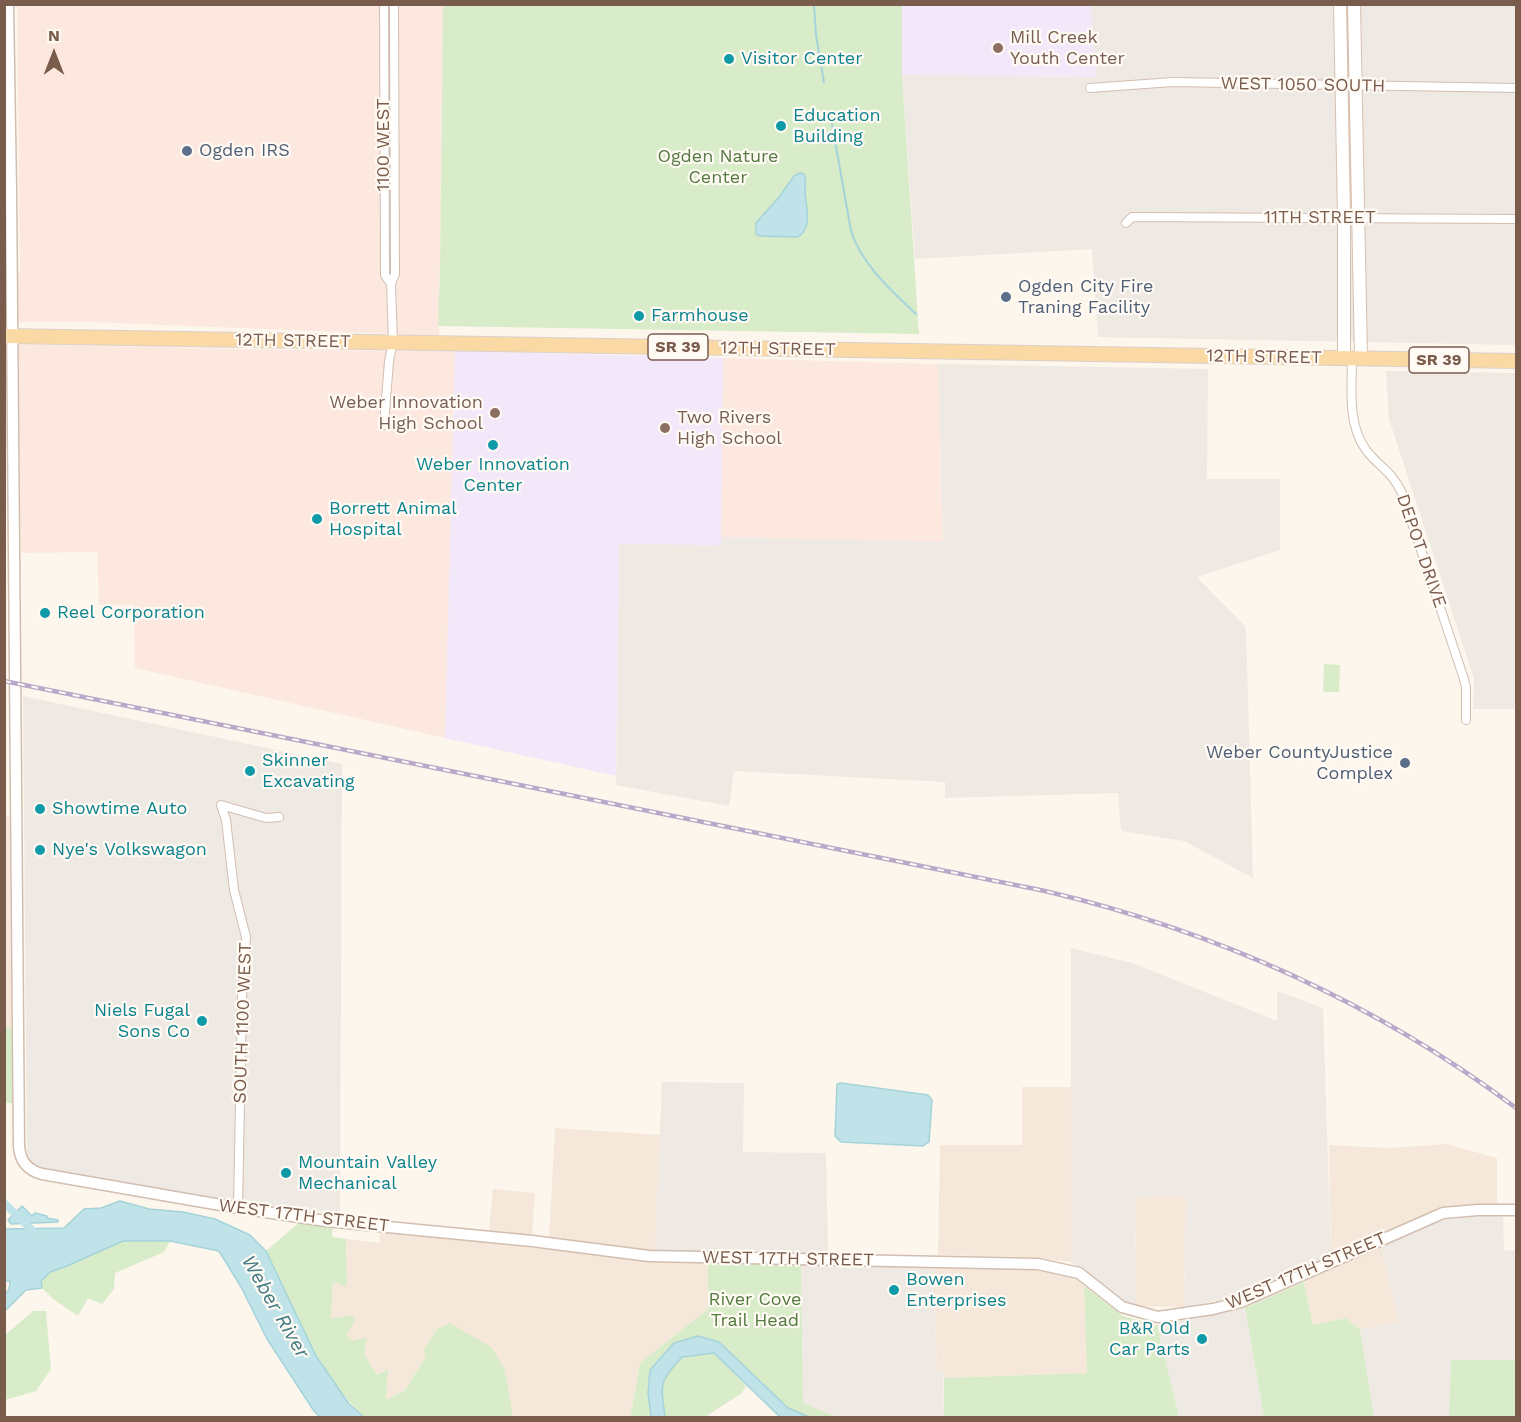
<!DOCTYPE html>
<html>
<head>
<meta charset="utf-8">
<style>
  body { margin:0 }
  #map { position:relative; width:1521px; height:1422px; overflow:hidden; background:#fdf6ec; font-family:"Work Sans",sans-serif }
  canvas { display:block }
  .frame { position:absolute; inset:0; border:6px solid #7a5c4d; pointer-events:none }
  .north { position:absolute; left:24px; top:24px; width:60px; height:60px; -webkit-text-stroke:4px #fffaf3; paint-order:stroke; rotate:0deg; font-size:16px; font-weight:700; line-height:24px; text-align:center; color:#7a5c4d }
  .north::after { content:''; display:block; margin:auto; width:21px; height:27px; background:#7a5c4d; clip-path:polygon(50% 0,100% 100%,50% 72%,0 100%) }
</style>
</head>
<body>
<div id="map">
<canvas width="1521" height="1422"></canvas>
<div class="frame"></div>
<div class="north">N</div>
</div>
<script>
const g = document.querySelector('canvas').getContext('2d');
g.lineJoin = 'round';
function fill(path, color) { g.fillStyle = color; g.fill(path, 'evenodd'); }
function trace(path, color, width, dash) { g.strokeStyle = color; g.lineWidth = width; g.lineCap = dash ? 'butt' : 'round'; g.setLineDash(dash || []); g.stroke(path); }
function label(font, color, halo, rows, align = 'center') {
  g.font = font + ' "Work Sans",sans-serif'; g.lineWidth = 4.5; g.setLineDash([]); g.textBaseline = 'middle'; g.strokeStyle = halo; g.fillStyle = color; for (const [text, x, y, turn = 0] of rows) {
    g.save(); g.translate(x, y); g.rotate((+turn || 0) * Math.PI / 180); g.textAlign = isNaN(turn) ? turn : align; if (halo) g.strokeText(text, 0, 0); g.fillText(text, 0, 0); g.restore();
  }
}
fill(new Path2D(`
  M4 958H13L14 1027H5Z
  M1022 1087H1072L1071 1262 1029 1257 938 1255 940 1145H1022Z
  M555 1128 660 1135 655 1252 549 1239Z
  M1447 1144 1497 1158V1207L1442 1209 1331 1257 1329 1145 1390 1148Z
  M493 1189 535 1193 532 1237 489 1232Z
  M1186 1195 1184 1307 1136 1306 1135 1197Z
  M381 1230 649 1261 708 1262V1309L640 1363 630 1417H512V1411L450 1323 437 1329 424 1349 426 1356 405 1390 386 1400 387 1369 377 1375 364 1354 331 1320 333 1282 347 1286 346 1239 379 1243Z
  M1381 1245 1399 1324 1360 1329 1346 1318 1313 1325 1304 1282Z
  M933 1266 1036 1268 1078 1278 1084 1286 1088 1373 944 1378 943 1372H937Z`), '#f5e8da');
fill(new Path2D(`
  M17 5H443L440 268 438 326 440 336 90 322H5V272H20Z
  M5 344 292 350 455 351 445 738 135 668 134 605H99L97 552 21 553 19 413H5Z
  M723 358 938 364 943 542 721 537Z
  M4 816H11L13 958H5Z`), '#fde8e0');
fill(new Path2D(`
  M1091 5H1516V345L1098 337 1092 249 915 259 902 75 1096 77Z
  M938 364 1208 369 1207 479H1280V550L1197 577 1246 627 1253 878 1184 841 1121 831 1118 793 945 798V782L734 771 729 806 616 785 619 543 721 545V537L943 542Z
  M1386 371 1516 373V709H1473L1474 679 1389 419Z
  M23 696 342 764 340 1214 246 1203 39 1169 27 1159Z
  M1071 948 1132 963 1277 1021V991L1323 1008 1331 1257 1238 1297 1184 1307 1186 1195 1135 1198 1136 1306 1125 1304 1071 1262Z
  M662 1082 744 1083 743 1152 826 1153 828 1256 655 1252Z
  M1483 1216 1503 1217 1504 1250 1516 1251V1360H1451L1449 1417H1374L1360 1329 1399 1323 1381 1245 1420 1228 1444 1220Z
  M801 1263 933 1266 937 1371H943L944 1417H836L803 1403Z
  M1245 1308 1264 1417H1179L1157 1325Z`), '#efe9e4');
fill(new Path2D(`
  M902 5H1091L1096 77 902 75Z
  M455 351 723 358 721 545 619 544 616 776 445 738Z`), '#f3e8fa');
fill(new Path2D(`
  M443 5H902V75L919 334 438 326 440 268Z
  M1324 664 1340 665 1339 692H1323Z
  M4 1027H14L13 1103H5Z
  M302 1220 333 1225 332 1237 346 1239 347 1287 333 1282 331 1319 352 1315 356 1319 346 1335 352 1341 367 1337 364 1354 377 1375 388 1369 386 1400 405 1390 426 1356 424 1349 437 1329 450 1323 491 1347 505 1370 512 1411V1417H364C317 1373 293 1308 266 1251Z
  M123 1241H170L164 1252 115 1273 114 1289 102 1304 88 1298 78 1316 53 1299 42 1288 41 1281 50 1272 67 1266Z
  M708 1262 801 1263 803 1403 836 1417H809L788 1409 719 1342 698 1336 648 1393 651 1417 630 1418 640 1363 708 1309Z
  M1304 1282 1313 1325 1346 1318 1360 1329 1374 1417H1264L1245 1308Z
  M1084 1286 1123 1316 1157 1325 1179 1417H944V1378L1087 1373Z
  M33 1311H46L51 1369 36 1391 5 1400V1335Z
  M714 1353 746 1386 742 1393 705 1417 665 1418C661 1384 659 1382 682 1356Z
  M1451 1360H1516V1417H1449Z`), '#d8ecc9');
const water = new Path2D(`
  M800 173 804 174C807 181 805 185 805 193 806 208 813 226 798 237L759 236 756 234V223L780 196 794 176Z
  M841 1083 928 1095 932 1100 929 1142 923 1146 841 1142 835 1136 837 1084Z
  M120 1201 149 1209 183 1212 215 1219 250 1235 266 1251 316 1356 349 1404 364 1417H320L314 1411 267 1339 241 1287 219 1251 170 1241H123L67 1266 50 1272 41 1281 42 1288 26 1290 5 1311V1294C9 1291 10 1287 10 1281H5V1229L64 1228 84 1209 101 1208Z
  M22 1206 32 1216 35 1213 47 1216V1218L58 1220V1222L11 1224 8 1220Z
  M698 1336 719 1342 788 1408 809 1417H780L714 1353 682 1357C658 1383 661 1383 665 1417H651L648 1393 650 1370 674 1343Z`);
fill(water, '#bfe3e8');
trace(water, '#a5d3da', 1.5);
trace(new Path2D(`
  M814 4 816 35 824 82
  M832 124 851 231C862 265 891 290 916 314`), '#a5d3da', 2);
trace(new Path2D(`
  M4 1203 37 1235`), '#bfe3e8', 8);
const minor = new Path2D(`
  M384 4 385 275 391 284
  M1090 88 1173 82 1516 88
  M1126 223 1132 217 1516 219
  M1352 358C1352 388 1347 424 1366 450 1379 467 1391 470 1402 493L1463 676 1466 687V720
  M384 425 389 361 393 342 391 284 395 274 394 4
  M221 805 226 820 234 890 246 937 242 997 238 1208
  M221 805 266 818 279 817`);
const tertiary = new Path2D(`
  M8 4 11 191 19 1146C20 1161 27 1170 42 1174L238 1208 326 1221 532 1241 649 1256 1038 1264 1079 1273 1122 1307 1158 1317 1213 1309 1241 1302 1443 1213 1478 1210H1516`);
const secondary = new Path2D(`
  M1340 4 1344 218V358
  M1354 4 1361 358`);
const primary = new Path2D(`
  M4 336 1516 361`);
trace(minor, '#d1beb0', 10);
trace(tertiary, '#d1beb0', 13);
trace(secondary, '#d6c0b0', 14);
trace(primary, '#dad1cd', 16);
trace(minor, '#fff', 8);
trace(tertiary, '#fff', 10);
trace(secondary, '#fff', 12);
trace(primary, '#fbd9a5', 14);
const rail = new Path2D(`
  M4 681 1045 891C1215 931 1376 1003 1516 1108`);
trace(rail, '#b9a8c9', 4.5);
trace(rail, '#fffaf3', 2, [7]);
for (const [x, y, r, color] of [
  [998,48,6,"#8d6e63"],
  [729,59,6,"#0f9aa8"],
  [781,126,6,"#0f9aa8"],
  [187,151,6,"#5c6f8a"],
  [1006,297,6,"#5c6f8a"],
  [639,316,6,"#0f9aa8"],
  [495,413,6,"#8d6e63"],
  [665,428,6,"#8d6e63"],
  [493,445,6,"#0f9aa8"],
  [317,519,6,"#0f9aa8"],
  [45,613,6,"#0f9aa8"],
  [1405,763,6,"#5c6f8a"],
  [250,771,6,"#0f9aa8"],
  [40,809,6,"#0f9aa8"],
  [40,850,6,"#0f9aa8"],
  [202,1021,6,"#0f9aa8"],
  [286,1173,6,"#0f9aa8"],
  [894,1290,6,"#0f9aa8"],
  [1202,1339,6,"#0f9aa8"]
]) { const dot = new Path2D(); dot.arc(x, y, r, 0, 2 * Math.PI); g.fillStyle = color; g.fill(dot); trace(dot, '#fffaf3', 2); }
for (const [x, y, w] of [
  [678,347,60],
  [1439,360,60]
]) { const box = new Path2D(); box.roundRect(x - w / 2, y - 13, w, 26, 4.5); g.fillStyle = '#fffaf3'; g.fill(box); trace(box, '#7a5c4d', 1.5); }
label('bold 16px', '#7a5c4d', null, [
  ["SR 39",678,347],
  ["SR 39",1439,360]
]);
label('18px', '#785e54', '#fffaf3', [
  ["Mill Creek",1010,38],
  ["Youth Center",1010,59],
  ["Weber Innovation",483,403,"right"],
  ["High School",483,424,"right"],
  ["Two Rivers",677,418],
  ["High School",677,439]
], 'left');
label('18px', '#0d838f', '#fffaf3', [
  ["Visitor Center",741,59],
  ["Education",793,116],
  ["Building",793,137],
  ["Farmhouse",651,316],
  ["Weber Innovation",493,465,"center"],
  ["Center",493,486,"center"],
  ["Borrett Animal",329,509],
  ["Hospital",329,530],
  ["Reel Corporation",57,613],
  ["Skinner",262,761],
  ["Excavating",262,782],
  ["Showtime Auto",52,809],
  ["Nye's Volkswagon",52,850],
  ["Niels Fugal",190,1011,"right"],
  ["Sons Co",190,1032,"right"],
  ["Mountain Valley",298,1163],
  ["Mechanical",298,1184],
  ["Bowen",906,1280],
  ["Enterprises",906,1301],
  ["B&R Old",1190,1329,"right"],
  ["Car Parts",1190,1350,"right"]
], 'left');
label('18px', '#7a5c4d', '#fffaf3', [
  ["WEST 1050 SOUTH",1303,85,1],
  ["1100 WEST",384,145,-90],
  ["11TH STREET",1320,218],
  ["12TH STREET",293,341,1],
  ["12TH STREET",778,349,1],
  ["12TH STREET",1264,357,1],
  ["DEPOT DRIVE",1421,551,71],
  ["SOUTH 1100 WEST",243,1023,-88],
  ["WEST 17TH STREET",304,1216,7],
  ["WEST 17TH STREET",788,1259,1],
  ["WEST 17TH STREET",1306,1271,-23]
]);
label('18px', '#4e5e75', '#fffaf3', [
  ["Ogden IRS",199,151],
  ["Ogden City Fire",1018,287],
  ["Traning Facility",1018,308],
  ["Weber CountyJustice",1393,753,"right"],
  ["Complex",1393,774,"right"]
], 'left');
label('18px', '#537a41', '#fffaf3', [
  ["Ogden Nature",718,157],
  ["Center",718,178],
  ["River Cove",755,1300],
  ["Trail Head",755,1321]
]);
label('italic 20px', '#437c86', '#fffaf3', [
  ["Weber River",275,1307,60]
]);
</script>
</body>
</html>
